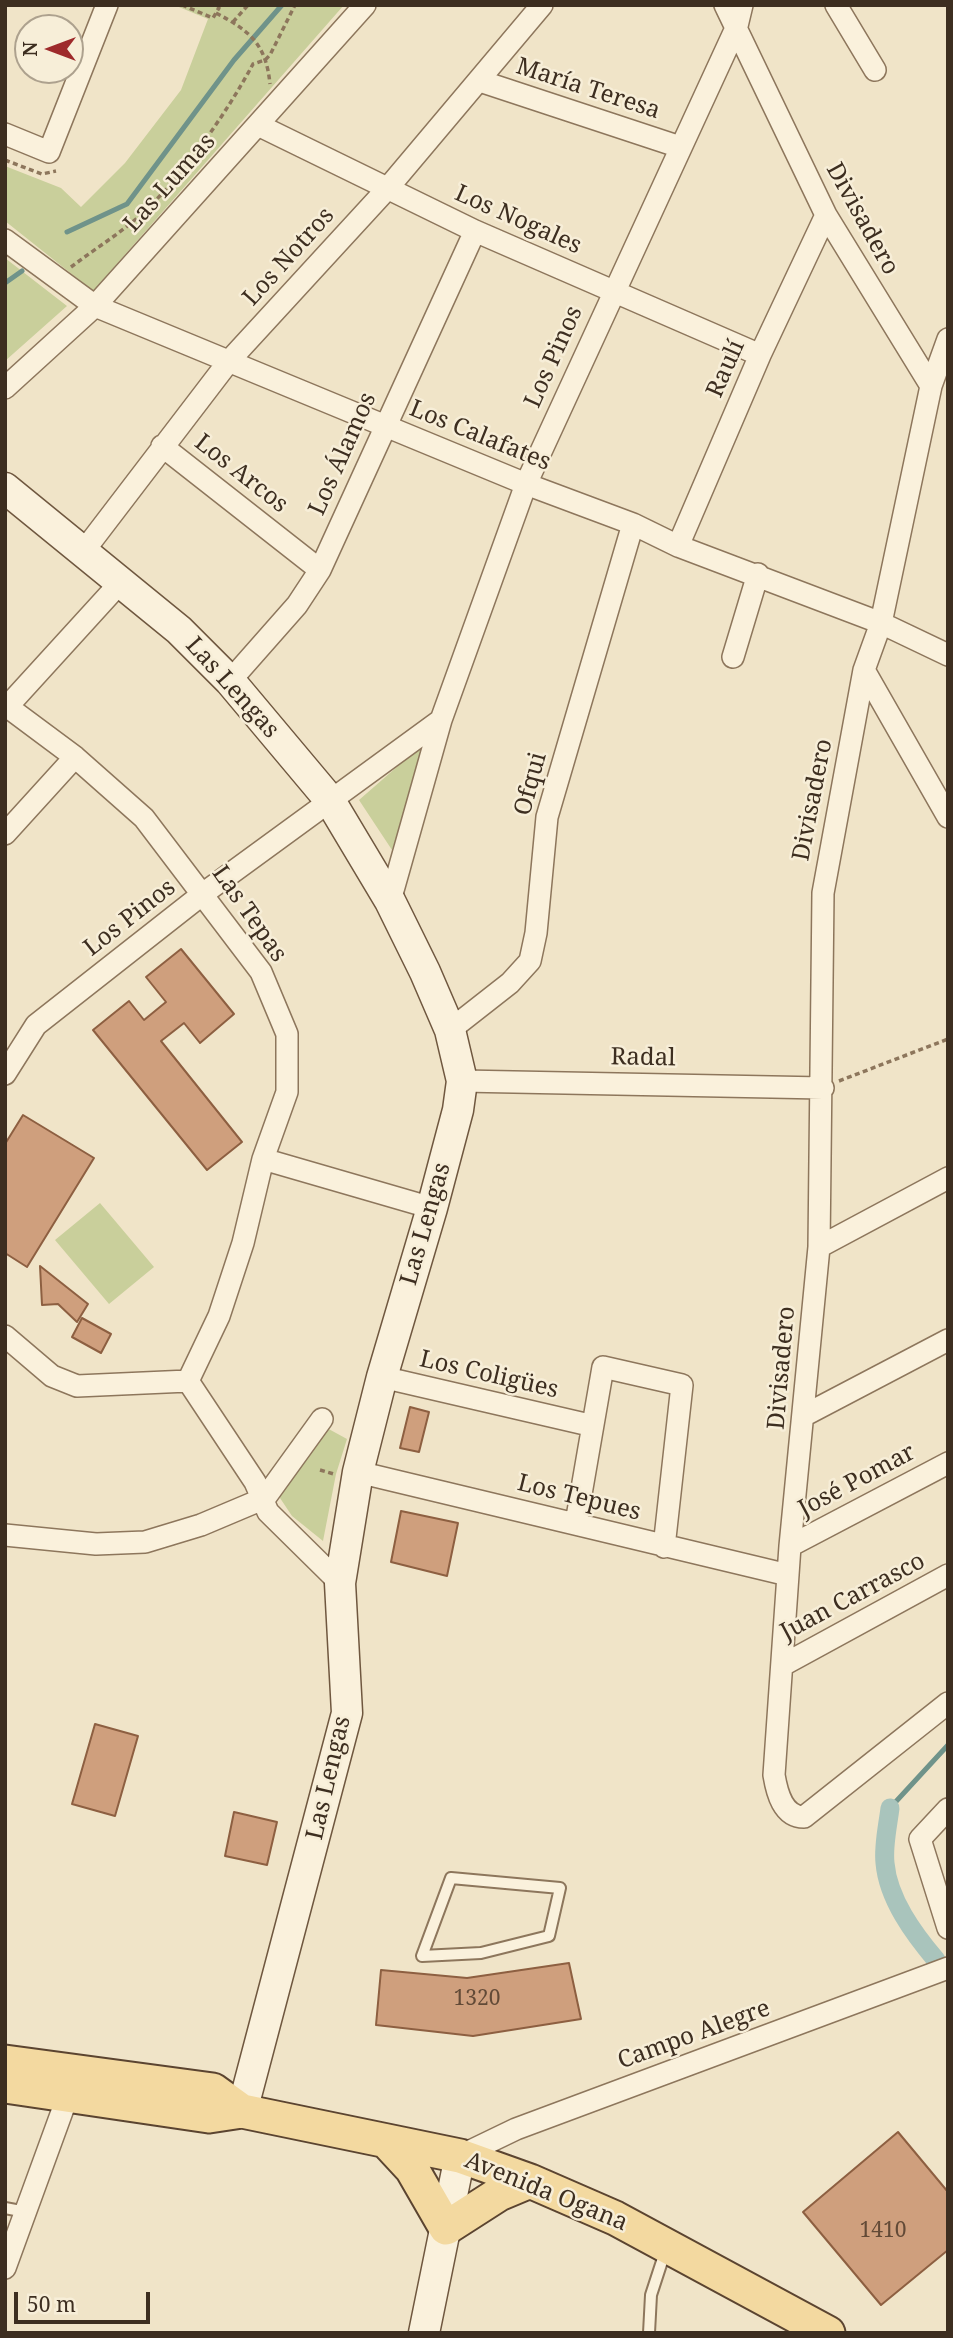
<!DOCTYPE html>
<html>
<head>
<meta charset="utf-8">
<style>
  body { margin:0 }
  #map { position:relative; width:953px; height:2338px; overflow:hidden; background:#f0e4c8; font-family:"Noto Serif",serif }
  canvas { display:block }
  .frame { position:absolute; inset:0; border:7px solid #3d2e20; pointer-events:none }
  .north { position:absolute; left:14px; top:14px; width:70px; height:70px; box-sizing:border-box; background:#f7eed8; border:2px solid #ada18e; border-radius:50%; rotate:270deg; font-size:19px; font-weight:700; line-height:28px; text-align:center; color:#3d2e20 }
  .north::after { content:''; display:block; margin:auto; width:24px; height:32px; background:#9e2a2b; clip-path:polygon(50% 0,100% 100%,50% 72%,0 100%) }
  .scale { position:absolute; left:14px; top:2292px; width:136px; height:32px; box-sizing:border-box; border:4px solid #3d2e20; border-top:0; padding-left:9px; font-size:21px; line-height:24px; white-space:nowrap; color:#3d2e20; -webkit-text-stroke:5px #f7eed8; paint-order:stroke }
</style>
</head>
<body>
<div id="map">
<canvas width="953" height="2338"></canvas>
<div class="frame"></div>
<div class="north">N</div>
<div class="scale">50 m</div>
</div>
<script>
const g = document.querySelector('canvas').getContext('2d');
g.lineJoin = 'round';
function fill(path, color) { g.fillStyle = color; g.fill(path, 'evenodd'); }
function trace(path, color, width, dash) { g.strokeStyle = color; g.lineWidth = width; g.lineCap = dash ? 'butt' : 'round'; g.setLineDash(dash || []); g.stroke(path); }
function label(font, color, halo, rows, align = 'center') {
  g.font = font + ' "Noto Serif",serif'; g.lineWidth = 5; g.setLineDash([]); g.textBaseline = 'middle'; g.strokeStyle = halo; g.fillStyle = color; for (const [text, x, y, turn = 0] of rows) {
    g.save(); g.translate(x, y); g.rotate((+turn || 0) * Math.PI / 180); g.textAlign = isNaN(turn) ? turn : align; if (halo) g.strokeText(text, 0, 0); g.fillText(text, 0, 0); g.restore();
  }
}
fill(new Path2D(`
  M174 5H344L93 291 5 221V166L61 188 81 207 125 163 181 90 208 19Z
  M5 258 67 306 5 361Z
  M429 739 392 850 359 800Z
  M100 1203 154 1267 109 1304 55 1240Z
  M325 1427 347 1439 336 1474 323 1541 292 1516 276 1492Z`), '#c9cf9b');
trace(new Path2D(`
  M67 232 127 204 234 60 282 5
  M5 283 22 271
  M890 1808 948 1745`), '#6f938a', 5);
trace(new Path2D(`
  M890 1808C888 1825 883 1846 885 1863 888 1899 914 1934 936 1960`), '#a9c4bc', 19);
const building = new Path2D(`
  M181 949 234 1014 200 1043 184 1023 161 1041 242 1142 207 1170 93 1030 129 1001 144 1020 166 1002 146 977Z
  M23 1115 94 1158 27 1267 5 1253V1144Z
  M40 1266 88 1304 77 1322 58 1304 42 1305Z
  M82 1318 111 1334 101 1353 72 1337Z
  M410 1407 429 1412 419 1452 400 1448Z
  M401 1511 458 1523 447 1576 391 1562Z
  M95 1724 138 1736 115 1816 72 1804Z
  M234 1812 277 1822 267 1865 225 1856Z
  M569 1963 581 2019 473 2036 376 2025 381 1970 467 1978Z
  M898 2132 948 2192V2250L881 2305 803 2212Z`);
fill(building, '#cf9f7d');
trace(building, '#8d5f41', 2);
const lane = new Path2D(`
  M451 1878 560 1888 549 1936 481 1953 422 1956Z
  M5 2208 26 2212
  M649 2333 651 2295 666 2249`);
const street = new Path2D(`
  M725 5 826 215 931 386
  M836 5 875 70
  M480 81 680 147
  M258 125 475 231 760 355
  M5 134 49 152 107 5
  M5 240 95 306 526 484 633 524 678 546 881 623 948 655
  M948 339 931 386 881 623 864 670 823 893 819 1247 790 1546 774 1775C777 1793 783 1817 804 1817L948 1703
  M5 388 95 306 365 5
  M162 446 320 570
  M678 546 760 355 826 215
  M83 552 229 361 387 189 542 5
  M733 657 758 574
  M864 670 948 817
  M230 681 297 605 320 570 475 231
  M5 705 75 757 144 818 261 972 287 1034V1092L263 1159 243 1243 219 1316 188 1381
  M7 707 119 584
  M5 834 75 757
  M390 901 441 720
  M450 1030 510 983 530 961 536 933 547 817 633 524
  M5 1074 36 1025 204 893 441 720 526 484 737 26 742 5
  M462 1081 823 1088
  M263 1159 432 1208
  M819 1247 948 1178
  M5 1336 52 1376 77 1386 188 1381
  M382 1377 585 1424
  M188 1381 255 1482 268 1512 340 1583
  M805 1415 948 1340
  M358 1472 788 1575
  M576 1523 603 1367 682 1385 664 1547
  M5 1535 96 1544 145 1542 201 1525 265 1498 322 1419
  M790 1546 948 1463
  M783 1665 948 1575
  M948 1809 920 1839 948 1928
  M460 2156 516 2129 948 1968
  M5 2268 71 2087`);
const secondary = new Path2D(`
  M5 488 179 630 230 681 329 799 390 901 425 972 450 1030 462 1081 458 1110 432 1208 382 1377 358 1472 340 1583 347 1713 242 2111
  M424 2333 460 2156`);
const primary = new Path2D(`
  M5 2062 213 2090 242 2111
  M5 2086 209 2116 242 2111 460 2156 530 2181 615 2218 828 2333
  M387 2142 412 2169 446 2228 499 2194 530 2181`);
trace(lane, '#8d765c', 14);
trace(street, '#8d765c', 24);
trace(secondary, '#6f573f', 33);
trace(primary, '#5b4430', 37);
trace(new Path2D(`
  M182 5 213 18 219 8 213 5
  M216 13C250 31 266 44 270 84
  M233 22 248 5
  M5 160 42 174 56 171
  M71 267C92 251 116 236 136 219 178 183 227 113 253 64L265 60 270 55 295 5
  M839 1081 948 1039
  M320 1470 334 1474`), '#8d765c', 3.5, [5, 3.5]);
trace(lane, '#faf1dc', 10);
trace(street, '#faf1dc', 21);
trace(secondary, '#faf1dc', 30);
trace(primary, '#f3d9a0', 33);
label('21px', '#624a37', null, [
  ["1320",477,1999],
  ["1410",883,2231]
]);
label('24px', '#3d2e20', '#f7eed8', [
  ["María Teresa",588,89,18],
  ["Las Lumas",170,183,-48],
  ["Divisadero",862,219,61],
  ["Los Nogales",518,220,24],
  ["Los Notros",289,257,-48],
  ["Los Pinos",554,357,-66],
  ["Raulí",726,369,-66],
  ["Los Calafates",480,436,22],
  ["Los Álamos",343,454,-66],
  ["Los Arcos",241,474,38],
  ["Las Lengas",232,688,48],
  ["Ofqui",531,784,-75],
  ["Divisadero",813,800,-79],
  ["Las Tepas",249,914,55],
  ["Los Pinos",130,918,-38],
  ["Radal",643,1058,1],
  ["Las Lengas",426,1224,-74],
  ["Divisadero",782,1368,-85],
  ["Los Coligües",489,1375,13],
  ["José Pomar",857,1481,-28],
  ["Los Tepues",579,1498,14],
  ["Juan Carrasco",853,1597,-28],
  ["Las Lengas",329,1778,-77],
  ["Campo Alegre",694,2035,-20],
  ["Avenida Ogana",546,2192,22]
]);
</script>
</body>
</html>
